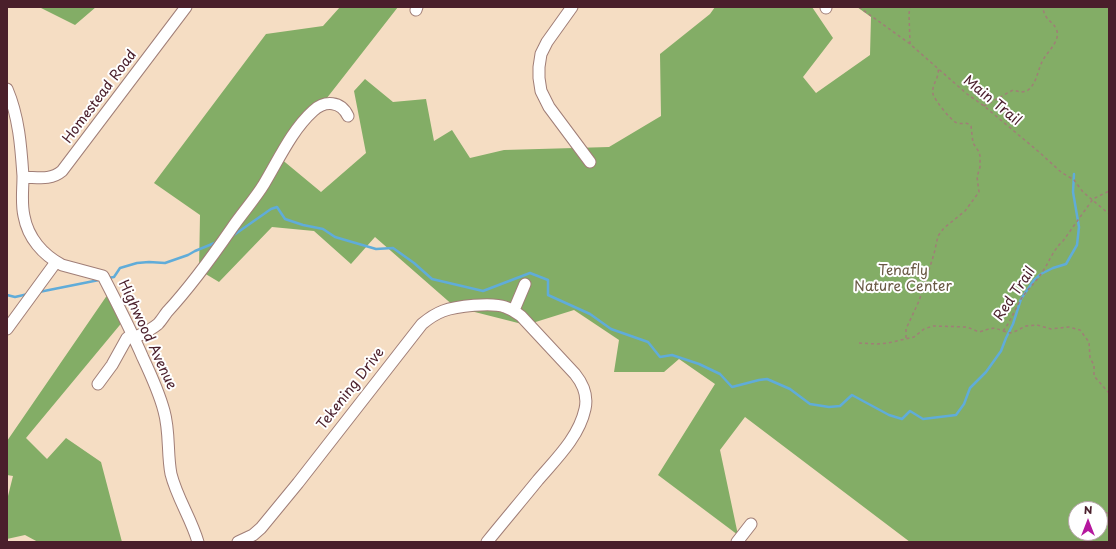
<!DOCTYPE html>
<html>
<head>
<meta charset="utf-8">
<style>
  body { margin:0 }
  #map { position:relative; width:1116px; height:549px; overflow:hidden; background:#f5ddc3; font-family:"Playpen Sans",sans-serif }
  canvas { display:block }
  .frame { position:absolute; inset:0; border:8px solid #4a1f2b; pointer-events:none }
  .north { position:absolute; left:1068px; top:501px; width:40px; height:40px; box-sizing:border-box; background:#fff; border:1px solid #b7a5aa; border-radius:50%; rotate:0deg; font-size:11px; font-weight:700; line-height:16px; text-align:center; color:#4a1f2b }
  .north::after { content:''; display:block; margin:auto; width:14px; height:18px; background:#b5179e; clip-path:polygon(50% 0,100% 100%,50% 72%,0 100%) }
</style>
</head>
<body>
<div id="map">
<canvas width="1116" height="549"></canvas>
<div class="frame"></div>
<div class="north">N</div>
</div>
<script>
const g = document.querySelector('canvas').getContext('2d');
g.lineJoin = 'round';
function fill(path, color) { g.fillStyle = color; g.fill(path, 'evenodd'); }
function trace(path, color, width, dash) { g.strokeStyle = color; g.lineWidth = width; g.lineCap = dash ? 'butt' : 'round'; g.setLineDash(dash || []); g.stroke(path); }
function label(font, color, halo, rows, align = 'center') {
  g.font = font + ' "Playpen Sans",sans-serif'; g.lineWidth = 4; g.setLineDash([]); g.textBaseline = 'middle'; g.strokeStyle = halo; g.fillStyle = color; for (const [text, x, y, turn = 0] of rows) {
    g.save(); g.translate(x, y); g.rotate((+turn || 0) * Math.PI / 180); g.textAlign = isNaN(turn) ? turn : align; if (halo) g.strokeText(text, 0, 0); g.fillText(text, 0, 0); g.restore();
  }
}
fill(new Path2D(`
  M39 7H96L75 25Z
  M340 7H398L280 158 321 192 366 153 354 91 365 79 393 102 426 99 434 141 452 130 470 158 504 150 609 147 661 116 660 54 710 14 715 7H812L833 38 803 77 816 93 870 55 871 17 857 7H1109V542H910L745 417 720 450 738 535 658 475 715 384 679 359 664 372H614L619 340 574 310 526 325 455 307 375 237 351 264 314 231 272 227 219 282 199 270 200 215 154 183 266 34 323 26ZM1076 509H1100V533H1076Z
  M110 291 124 320 26 438 47 459 66 438 101 462 122 542H38L25 535 7 539V500L13 476 7 475V441Z`), '#83ad66');
trace(new Path2D(`
  M231 237 271 209 277 207 285 219 303 225 323 229 335 237 376 249 393 248 414 263 432 279 483 291 530 273 548 280V295L590 314 611 329 648 342 660 357 672 355 699 364 720 374 732 387 759 380 767 379 790 389 810 404 829 407 840 406 852 395 889 415 902 419 910 411 923 419 956 415 964 404 970 388 986 372 1001 351 1006 338 1013 324 1021 299 1034 280 1041 274 1053 268 1066 264 1077 245 1079 227 1073 192 1074 174
  M108 278 114 277 120 268 137 263 149 262 165 263 188 255 195 251 217 242
  M39 292 99 280
  M7 295 15 297 28 294`), '#60acd9', 2.5);
const minor = new Path2D(`
  M572 7 547 42 541 54 539 67V78L541 91 549 107 590 162
  M826 7V8
  M416 10 417 7
  M7 89C19 117 21 147 23 176 23 190 21 203 24 216 28 238 43 255 62 265L103 276C117 303 131 330 143 358 151 375 159 392 164 411 170 432 167 454 171 474 177 498 191 518 198 542
  M23 177C37 177 50 181 62 171L186 7
  M514 310 525 284
  M7 329 56 262
  M134 338C142 334 151 330 158 324 161 321 164 316 167 312 191 286 212 257 232 228 242 213 255 199 264 184 279 159 292 130 313 111 325 100 341 101 348 116
  M98 384 112 365 127 338 132 334
  M238 542 253 535 261 528 298 483 422 324C428 319 435 314 443 311 456 306 492 302 505 307 511 309 516 312 521 316L575 374C583 384 588 396 585 409 579 437 556 459 538 480 521 501 504 521 487 542
  M737 542 751 524`);
trace(minor, '#a07e77', 13);
trace(new Path2D(`
  M859 7 910 44 967 94 984 106 1039 152 1061 172 1074 180 1083 192 1109 214
  M910 44 909 14 910 7
  M984 106 1013 90 1021 92 1027 91C1036 84 1037 74 1041 64 1045 53 1060 43 1057 31 1054 21 1044 21 1043 7
  M1003 331 1010 333 1016 331 1026 326 1037 325 1051 329 1069 327 1080 330 1089 342 1090 358 1094 365V376L1109 393
  M906 338V329L919 301 934 254 938 236 944 228 965 211 979 192 977 177 980 167V156L979 152 973 143 971 126C967 121 962 125 957 123 951 121 934 99 933 94 931 85 940 77 938 69
  M859 343 877 344 888 343 914 337 924 329 933 326 967 327 979 332C990 329 992 326 1003 331 1011 321 1015 309 1021 299 1027 290 1035 283 1041 274 1049 263 1052 251 1063 241L1093 199 1109 191
  M1100 515 1105 513H1109
  M1082 533 1085 542`), '#a07e77', 1.5, [3, 3]);
trace(minor, '#fff', 11);
label('14px', '#4a1f2b', '#fff', [
  ["Homestead Road",100,97,-53],
  ["Main Trail",992,101,39],
  ["Red Trail",1015,294,-56],
  ["Highwood Avenue",147,335,65],
  ["Tekening Drive",351,389,-52]
]);
label('14px', '#6a5a45', '#fff', [
  ["Tenafly",903,271],
  ["Nature Center",903,287]
]);
</script>
</body>
</html>
